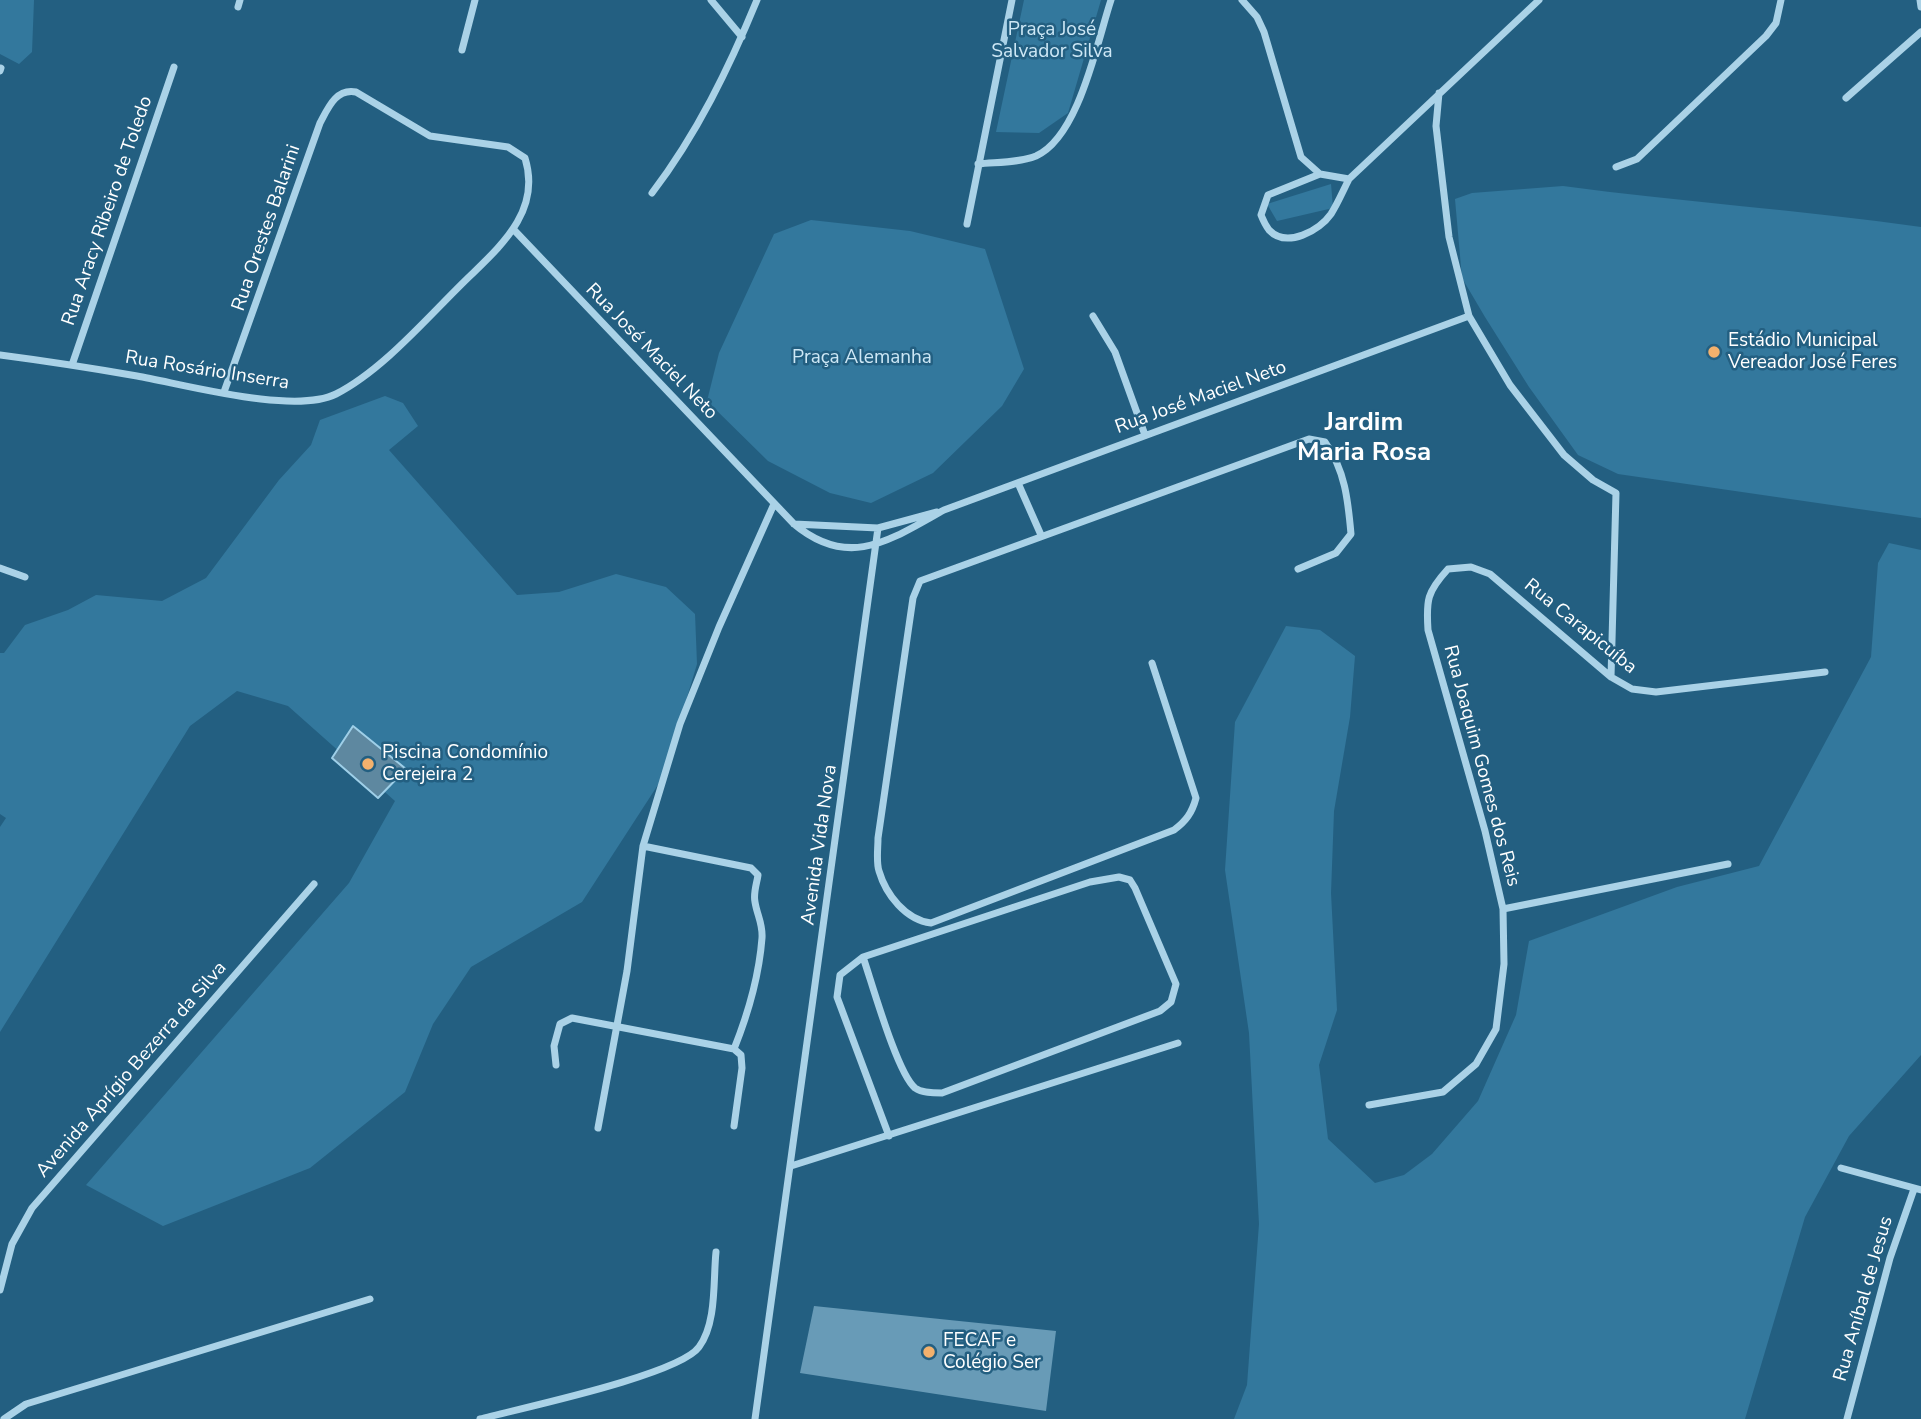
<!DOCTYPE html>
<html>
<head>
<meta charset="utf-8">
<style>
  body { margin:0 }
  canvas { display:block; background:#235f81 }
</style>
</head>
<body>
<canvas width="1921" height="1419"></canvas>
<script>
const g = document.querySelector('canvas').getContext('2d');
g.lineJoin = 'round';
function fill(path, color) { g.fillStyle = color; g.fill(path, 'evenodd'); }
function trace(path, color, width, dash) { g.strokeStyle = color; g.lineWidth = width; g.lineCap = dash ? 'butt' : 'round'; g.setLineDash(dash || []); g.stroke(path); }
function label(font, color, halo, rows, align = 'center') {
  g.font = font + ' "Nunito Sans",sans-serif'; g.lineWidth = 5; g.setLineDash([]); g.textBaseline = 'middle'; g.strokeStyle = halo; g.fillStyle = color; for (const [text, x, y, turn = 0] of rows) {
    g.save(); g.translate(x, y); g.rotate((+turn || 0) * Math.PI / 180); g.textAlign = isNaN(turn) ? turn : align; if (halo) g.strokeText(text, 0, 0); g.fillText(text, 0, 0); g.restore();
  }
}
fill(new Path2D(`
  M0 0H34L32 52 19 64 0 54Z
  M1024 0H1101L1068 113 1039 133 996 132Z
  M1331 184 1333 208 1277 221 1267 204Z
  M1563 186C1682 202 1802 210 1921 227V518L1618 474 1578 455 1529 387 1485 317 1462 278 1455 199 1472 193Z
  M811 220 910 231 985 249 1024 369 1002 406 933 473 871 503 830 493 768 461 707 401 719 353 774 234Z
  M385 396 403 403 418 426 389 450 517 595 559 592 616 574 666 587 695 614 697 664 663 777 582 902 471 967 433 1024 405 1092 310 1168 163 1226 86 1185 349 883 395 801 288 706 237 691 190 726 0 1032V827L6 818 0 814V653H4L25 625 68 610 96 595 162 601 206 578 279 480 311 445 320 420Z
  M1889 543 1921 550V1055L1849 1136 1805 1217 1745 1419H1234L1247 1385 1259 1224 1249 1033 1225 870 1235 722 1286 626 1320 630 1355 656 1350 717 1334 811 1331 893 1337 1010 1319 1065 1328 1139 1375 1183 1404 1175 1432 1154 1478 1101 1516 1015 1529 941 1677 887 1759 866 1871 657 1878 563Z`), '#33789d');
const water = new Path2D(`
  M353 726 406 769 378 798 332 758Z`);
fill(water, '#5e88a0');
trace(water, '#9ecfe8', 2);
fill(new Path2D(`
  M814 1306 1056 1331 1046 1411 800 1373Z`), '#689bb7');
trace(new Path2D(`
  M711 0 742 37
  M1242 0 1257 17 1264 32 1301 157 1320 174 1349 179 1539 0
  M1920 0 1921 7
  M238 7 240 0
  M462 50 475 0
  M0 71 1 68
  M1439 93 1436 126 1449 237 1469 316 1510 385 1564 455 1593 480 1616 493 1611 677
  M1846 98 1921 32
  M978 164C997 162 1018 163 1036 156 1079 137 1097 42 1111 0
  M1616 167 1637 159 1766 36 1776 23 1781 0
  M1320 174 1268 195 1261 215C1263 220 1266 226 1269 230 1287 249 1320 230 1331 214 1338 203 1343 191 1349 179
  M652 193C697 134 729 68 757 0
  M967 224 1012 0
  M515 231 794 524C849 570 890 540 944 510L1469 316
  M1093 316 1115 352 1145 435
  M0 355C46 361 91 368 137 376 183 384 294 415 336 394 385 369 431 313 471 275 504 243 541 209 525 158L508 147 430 136 356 92C336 88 328 108 320 123L224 392
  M72 365 174 67
  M1018 483 1041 535
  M794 524 878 528 937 512
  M0 568 25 577
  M1152 663 1196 798C1192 813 1186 821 1174 830L931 923C906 920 886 895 879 871 876 862 878 848 878 838L913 598 920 581 1309 439 1325 442C1345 470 1348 500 1351 534L1336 553 1298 569
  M643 846 751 868 758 875C757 883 753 893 755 902 757 915 763 924 762 938 759 977 748 1014 734 1049
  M1503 909 1728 864
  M863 957C872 983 897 1073 915 1088 922 1093 933 1093 942 1093L1160 1011 1171 1002 1176 984 1135 888 1130 880 1119 877 1090 882 863 957 840 975 837 997 889 1136
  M556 1065 554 1046 560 1024 572 1018 734 1049 741 1055 742 1068 734 1126
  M1369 1105 1443 1092 1476 1064 1496 1029 1504 964 1503 909 1485 831 1428 630C1426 600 1427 592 1448 569L1471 567 1490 574 1611 677 1632 689 1656 692 1825 672
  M598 1128 627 971 643 846 680 724 719 627 774 504
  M791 1166 1178 1043
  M1841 1168 1921 1190
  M0 1290 12 1244 32 1208 314 884
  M4 1419 26 1404 370 1299
  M480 1419C521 1408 679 1375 699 1347 717 1323 713 1280 716 1252
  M755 1419 878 528
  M1847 1419 1890 1258 1914 1189`), '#aad2e7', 7);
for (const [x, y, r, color] of [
  [1714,352,7,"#f2b16d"],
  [368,764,7,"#f2b16d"],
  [929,1352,7,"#f2b16d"]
]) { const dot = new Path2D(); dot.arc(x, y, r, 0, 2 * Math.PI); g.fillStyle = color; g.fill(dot); trace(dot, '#235f81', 2.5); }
label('19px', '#cee8f6', '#235f81', [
  ["Praça José",1052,30],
  ["Salvador Silva",1052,52],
  ["Praça Alemanha",862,358]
]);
label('19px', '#fff', '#235f81', [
  ["Rua Aracy Ribeiro de Toledo",108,211,-71],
  ["Rua Orestes Balarini",267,228,-71],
  ["Rua José Maciel Neto",651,352,46],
  ["Rua Rosário Inserra",207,371,9],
  ["Rua José Maciel Neto",1201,398,-20],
  ["Rua Carapicuíba",1580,627,39],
  ["Rua Joaquim Gomes dos Reis",1481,766,75],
  ["Avenida Vida Nova",820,845,-82],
  ["Avenida Aprígio Bezerra da Silva",132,1070,-49],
  ["Rua Aníbal de Jesus",1864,1299,-74]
]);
label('19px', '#fff', '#235f81', [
  ["Estádio Municipal",1728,341],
  ["Vereador José Feres",1728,363],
  ["Piscina Condomínio",382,753],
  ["Cerejeira 2",382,775],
  ["FECAF e",943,1341],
  ["Colégio Ser",943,1363]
], 'left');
label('bold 26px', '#fff', '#235f81', [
  ["Jardim",1364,424],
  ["Maria Rosa",1364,454]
]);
</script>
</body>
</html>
